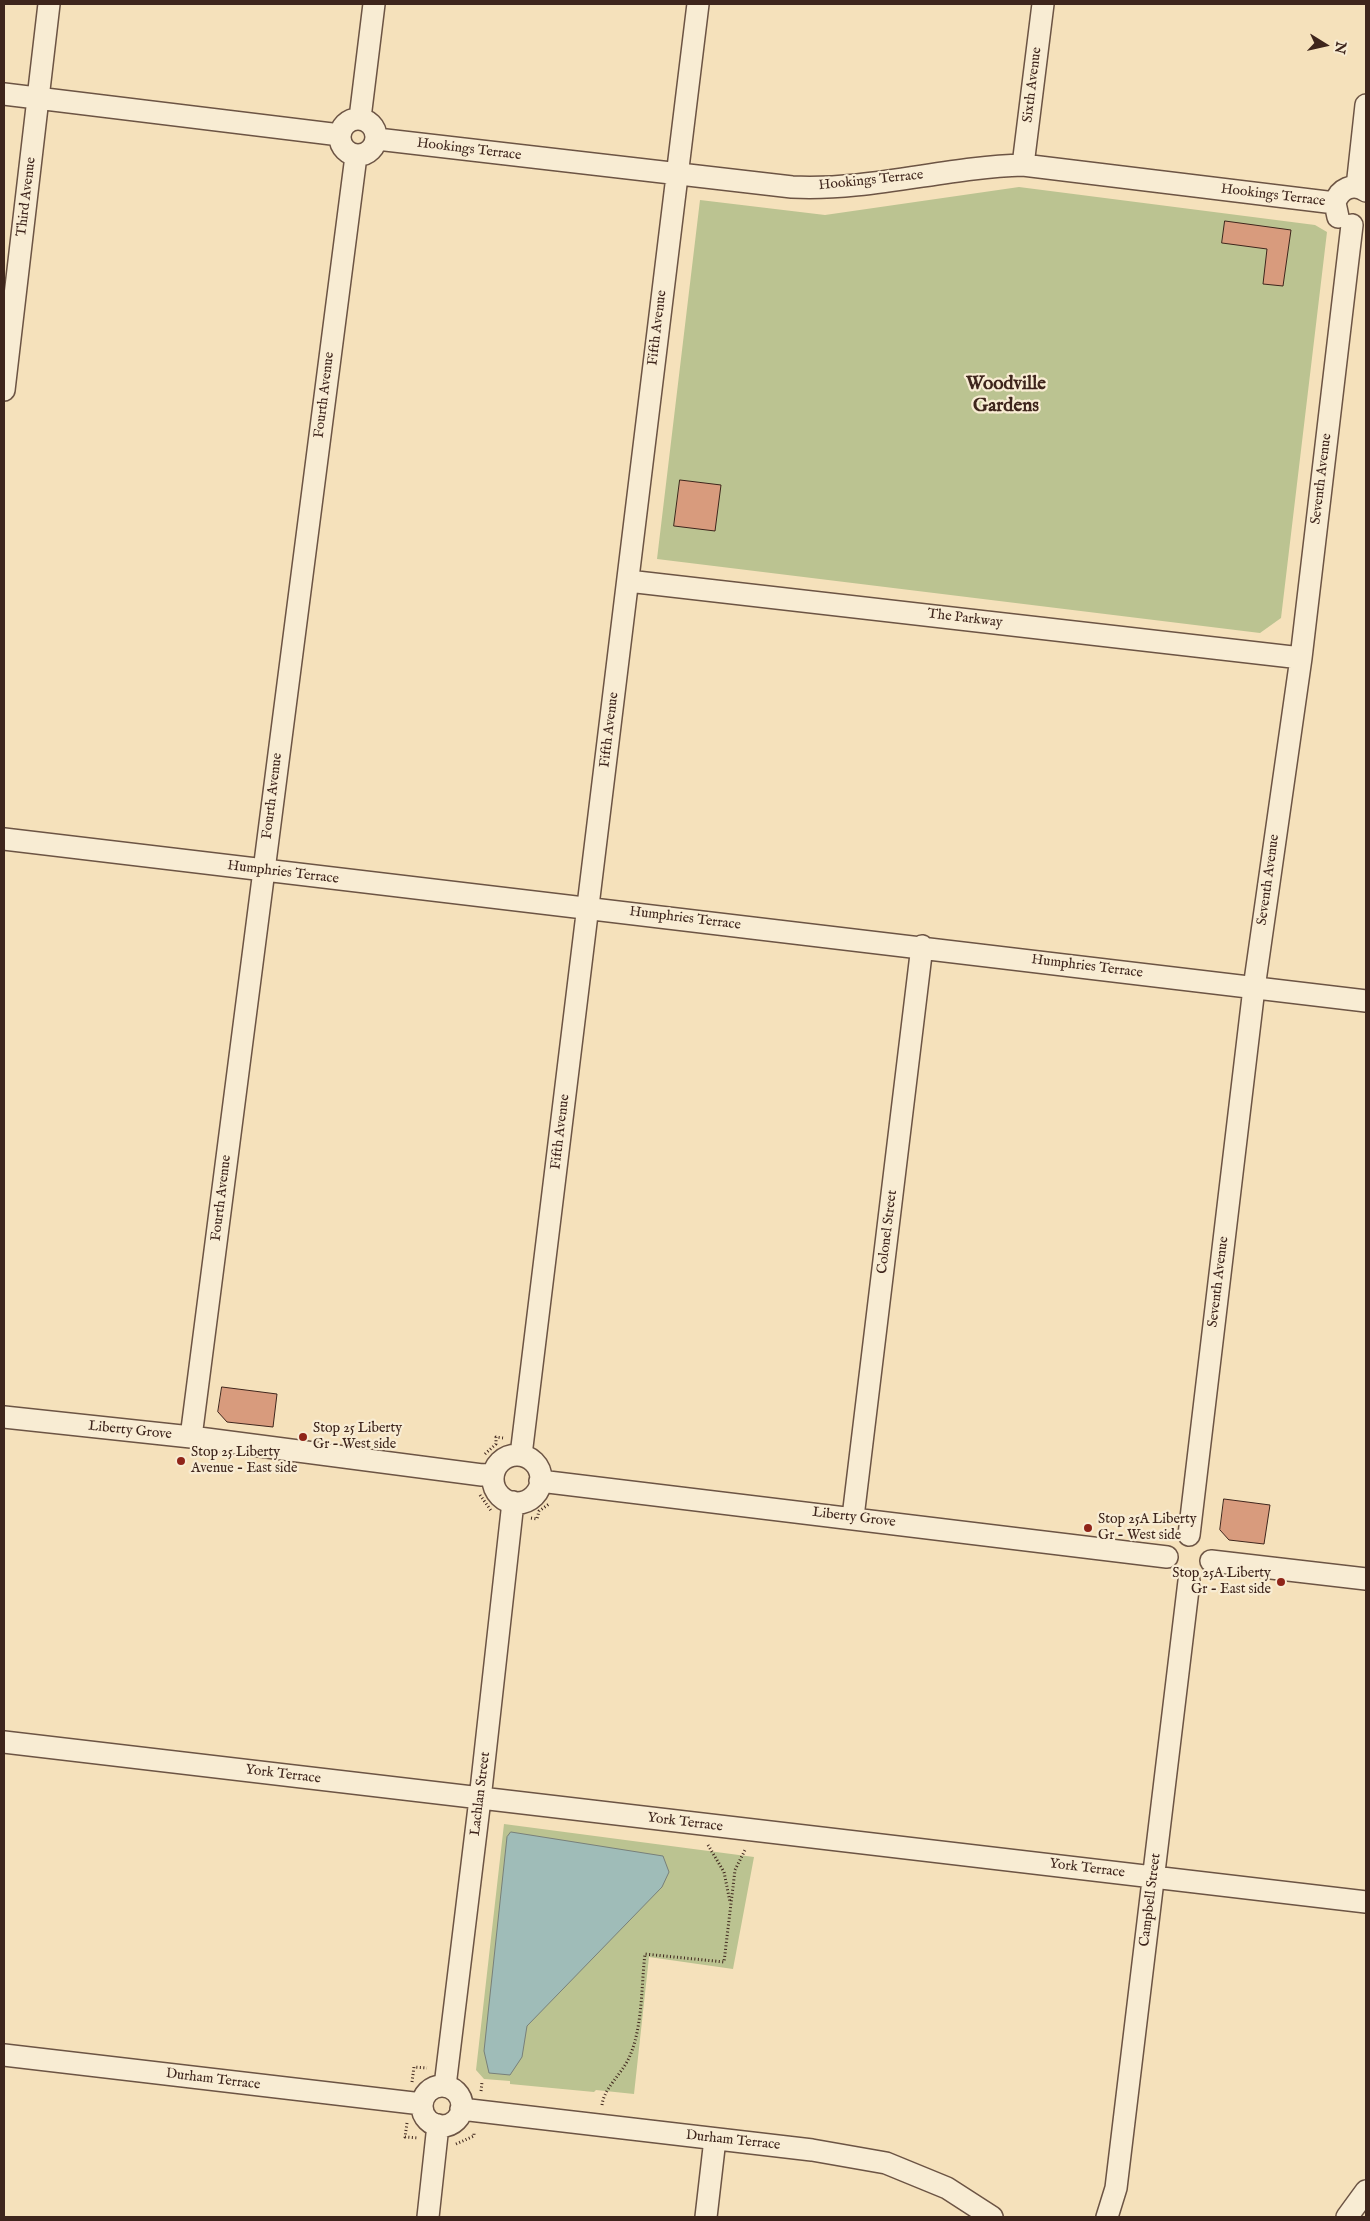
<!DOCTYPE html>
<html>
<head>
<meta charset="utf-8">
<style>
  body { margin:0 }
  #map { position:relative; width:1370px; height:2221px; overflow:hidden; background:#f5e1bb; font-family:"IM FELL English",serif }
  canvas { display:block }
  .frame { position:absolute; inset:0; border:5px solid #3e251c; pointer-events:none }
  .north { position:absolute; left:1300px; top:20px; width:50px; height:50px; -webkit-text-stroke:4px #f8ecd3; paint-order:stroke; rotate:100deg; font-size:14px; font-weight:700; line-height:20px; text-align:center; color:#3e251c }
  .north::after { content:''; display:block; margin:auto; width:18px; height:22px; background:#3e251c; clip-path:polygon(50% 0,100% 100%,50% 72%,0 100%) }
</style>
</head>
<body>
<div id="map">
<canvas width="1370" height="2221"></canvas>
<div class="frame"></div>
<div class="north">N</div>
</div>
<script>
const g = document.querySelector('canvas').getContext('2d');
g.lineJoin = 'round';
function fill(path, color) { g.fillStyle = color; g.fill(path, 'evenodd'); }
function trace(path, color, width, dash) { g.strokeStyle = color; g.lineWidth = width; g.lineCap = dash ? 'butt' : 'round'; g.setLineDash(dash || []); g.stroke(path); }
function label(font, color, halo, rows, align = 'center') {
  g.font = font + ' "IM FELL English",serif'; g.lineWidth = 4.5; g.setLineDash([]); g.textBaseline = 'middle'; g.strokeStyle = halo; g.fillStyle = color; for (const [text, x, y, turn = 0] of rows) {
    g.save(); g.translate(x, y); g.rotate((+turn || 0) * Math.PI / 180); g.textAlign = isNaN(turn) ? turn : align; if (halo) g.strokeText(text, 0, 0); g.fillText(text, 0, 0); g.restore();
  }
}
fill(new Path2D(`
  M1019 187 1315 225 1327 232 1281 618 1260 633 657 559 700 200 825 215Z
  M504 1824 754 1857 733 1969 649 1957 634 2094 596 2090 594 2092 510 2084V2081L484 2079 476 2070Z`), '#bbc391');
const water = new Path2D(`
  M511 1832 663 1856 669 1872 662 1887 527 2026 522 2057 510 2075 489 2073 484 2051 507 1837Z`);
fill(water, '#9fbcb8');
trace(water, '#78807a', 1);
const building = new Path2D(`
  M1225 221 1291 230 1283 286 1263 284 1267 249 1222 243Z
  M680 480 721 485 715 531 674 526Z
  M222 1387 277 1394 273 1427 227 1422 218 1412Z
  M1224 1499 1270 1505 1264 1544 1229 1540 1220 1530Z`);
fill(building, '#d89b7d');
trace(building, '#3e251c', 1);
const minor = new Path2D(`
  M4 94 340 135
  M360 118 374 4
  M340 137a18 18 0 1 1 36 0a18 18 0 1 1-36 0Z
  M377 139 792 187C870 191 946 167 1023 165L1335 203
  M1023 165 1043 4
  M1357 187 1366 105
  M1338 217 1335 203C1339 189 1353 182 1366 191
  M4 390 49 4
  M628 581 1301 658
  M4 839 1366 1001
  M4 1417 191 1437 482 1475 493 1474
  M191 1437 356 156
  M521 1455 698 4
  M493 1479a24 24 0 1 1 48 0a24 24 0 1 1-48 0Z
  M540 1481 1167 1557
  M853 1517 922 946
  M1189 1535 1254 988 1301 658 1352 225
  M1211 1561 1366 1579
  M4 1742 1366 1902
  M4 2055 422 2104
  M445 2086 480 1799 513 1502
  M422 2106a20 20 0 1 1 40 0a20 20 0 1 1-40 0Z
  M461 2109 812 2150 886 2163 947 2188 992 2217
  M428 2217 438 2125
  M706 2217 715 2139
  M1107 2217 1116 2188 1189 1581
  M1347 2217 1366 2191`);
trace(minor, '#6c5444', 24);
trace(new Path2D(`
  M485 1454 496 1444V1437L503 1438
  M480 1495 492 1512
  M531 1518 537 1519 539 1511 549 1504
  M708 1845 724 1872 730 1902
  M412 2082 414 2067 427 2068
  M481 2091 482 2082
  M602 2105C604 2088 621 2075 629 2058 643 2027 641 1987 645 1954L724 1962 735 1870 745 1850
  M407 2123 405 2137 418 2138
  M456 2144 474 2136V2132`), '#3e251c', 3, [1, 2.5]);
trace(minor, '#f8ecd3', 21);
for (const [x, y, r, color] of [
  [303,1437,5,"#8f2418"],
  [181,1461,5,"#8f2418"],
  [1088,1528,5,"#8f2418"],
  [1281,1582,5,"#8f2418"]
]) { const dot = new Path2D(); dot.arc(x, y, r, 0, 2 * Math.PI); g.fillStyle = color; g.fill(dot); trace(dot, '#f8ecd3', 2); }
label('14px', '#3e251c', '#f8ecd3', [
  ["Sixth Avenue",1033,85,-83],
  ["Hookings Terrace",469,150,7],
  ["Hookings Terrace",871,181,-6],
  ["Hookings Terrace",1273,196,7],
  ["Third Avenue",27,197,-83],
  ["Fifth Avenue",658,328,-83],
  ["Fourth Avenue",325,395,-83],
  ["Seventh Avenue",1322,479,-83],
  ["The Parkway",965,619,7],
  ["Fifth Avenue",610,730,-83],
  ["Fourth Avenue",273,796,-83],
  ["Humphries Terrace",283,873,7],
  ["Seventh Avenue",1269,880,-82],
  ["Humphries Terrace",685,919,7],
  ["Humphries Terrace",1087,967,7],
  ["Fifth Avenue",561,1132,-83],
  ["Fourth Avenue",222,1198,-83],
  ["Colonel Street",888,1232,-83],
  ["Seventh Avenue",1219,1282,-83],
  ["Liberty Grove",130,1431,6],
  ["Liberty Grove",854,1518,7],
  ["York Terrace",283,1775,7],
  ["Lachlan Street",481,1794,-83],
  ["York Terrace",685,1823,7],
  ["York Terrace",1087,1869,7],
  ["Campbell Street",1151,1900,-83],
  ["Durham Terrace",213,2080,7],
  ["Durham Terrace",733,2141,6]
]);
label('14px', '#3e251c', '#f8ecd3', [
  ["Stop 25 Liberty",313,1429],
  ["Gr - West side",313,1445],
  ["Stop 25 Liberty",191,1453],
  ["Avenue - East side",191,1469],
  ["Stop 25A Liberty",1098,1520],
  ["Gr - West side",1098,1536],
  ["Stop 25A Liberty",1271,1574,"right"],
  ["Gr - East side",1271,1590,"right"]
], 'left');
label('bold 19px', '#3e251c', '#f8ecd3', [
  ["Woodville",1006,385],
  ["Gardens",1006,407]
]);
</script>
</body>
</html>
